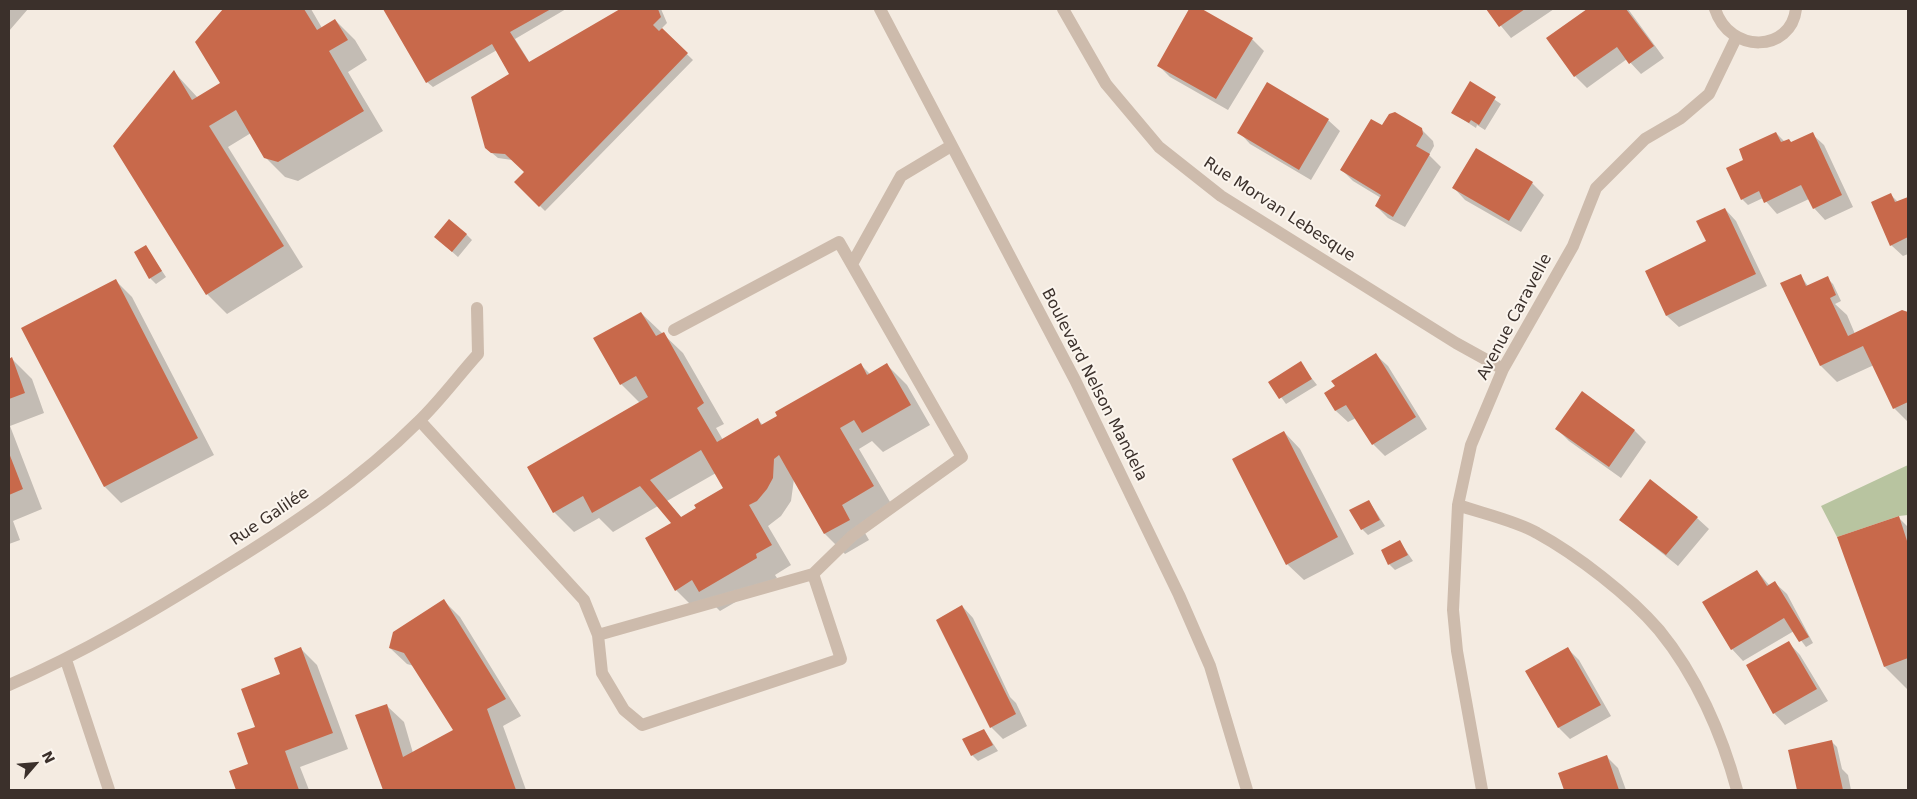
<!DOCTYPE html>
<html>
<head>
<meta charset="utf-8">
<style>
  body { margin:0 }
  #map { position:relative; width:1917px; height:799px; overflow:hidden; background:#f4ebe1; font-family:"DejaVu Sans",sans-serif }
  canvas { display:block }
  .frame { position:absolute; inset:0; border:10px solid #3b302b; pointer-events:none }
  .north { position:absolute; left:10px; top:739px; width:50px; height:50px; -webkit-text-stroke:4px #fbf5ee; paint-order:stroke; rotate:63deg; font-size:14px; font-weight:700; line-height:20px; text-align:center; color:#3b302b }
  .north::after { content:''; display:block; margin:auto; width:18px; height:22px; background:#3b302b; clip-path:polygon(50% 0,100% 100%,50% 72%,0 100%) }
</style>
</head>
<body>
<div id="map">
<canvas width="1917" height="799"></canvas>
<div class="frame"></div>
<div class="north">N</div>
</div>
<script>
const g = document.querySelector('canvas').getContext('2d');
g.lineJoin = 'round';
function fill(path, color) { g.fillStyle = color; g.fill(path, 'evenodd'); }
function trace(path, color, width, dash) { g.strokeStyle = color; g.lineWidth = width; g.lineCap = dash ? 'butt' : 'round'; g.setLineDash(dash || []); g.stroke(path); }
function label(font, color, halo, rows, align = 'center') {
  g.font = font + ' "DejaVu Sans",sans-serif'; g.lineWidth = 4; g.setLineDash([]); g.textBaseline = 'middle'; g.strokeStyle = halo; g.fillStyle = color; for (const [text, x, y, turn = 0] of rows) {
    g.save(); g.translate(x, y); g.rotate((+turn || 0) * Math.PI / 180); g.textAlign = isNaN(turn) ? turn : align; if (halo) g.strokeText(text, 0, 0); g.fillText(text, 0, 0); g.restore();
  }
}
fill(new Path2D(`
  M1908 465V515L1899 516 1837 537 1821 506Z`), '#b8c4a0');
fill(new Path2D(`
  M9 9H28L9 31Z
  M225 9H311L322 28 335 20 355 40 367 60 348 72 383 131 298 181 285 177 265 157 251 133 228 147 303 267 227 314 207 294 174 72 198 98 221 83 197 42Z
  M384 9H566L515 39 530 63 622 9H661L667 23 661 29 693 60 545 211 516 182 526 172 512 160 498 158 486 148 511 74 497 50 433 87 427 82Z
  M1191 9H1200L1252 39 1264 51 1228 110 1170 77 1158 65Z
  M1487 9H1554L1511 38Z
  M1590 9H1628L1664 58 1641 74 1627 59 1587 88 1575 76 1548 38Z
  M1470 83 1501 104 1485 130 1477 125 1476 128 1453 113Z
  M1328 120 1340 131 1311 180 1250 144 1239 132Z
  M1421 129 1433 141 1434 146 1429 155 1441 167 1405 227 1388 218 1376 206 1381 198 1353 181 1342 170Z
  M1776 133 1785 142 1792 143 1812 134 1824 145 1853 207 1825 220 1814 208 1809 199 1777 214 1763 198 1748 205 1742 199 1743 161Z
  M1532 183 1544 195 1521 232 1465 200 1454 188Z
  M1891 195 1898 202 1908 198V254L1903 256 1891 245Z
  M1725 209 1736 221 1767 286 1679 327 1667 316 1646 272 1707 242Z
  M466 234 472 240 458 257 441 242Z
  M146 247 166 277 156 284 150 278Z
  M1800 275 1808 286 1827 278 1833 284 1841 301 1835 304 1847 315 1855 334 1902 311 1908 314V422L1894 408 1874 365 1837 382 1821 366Z
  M115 280 132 297 214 455 121 503 105 487 23 328Z
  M641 313 683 353 724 424 716 428 723 440 758 420 763 425 860 364 870 374 887 365 907 385 930 425 883 452 872 441 859 449 893 507 861 526 869 540 845 554 825 534 794 479 791 501 781 516 768 526 791 565 775 575 777 578 720 611 710 601 696 610 676 590 673 523 658 506 613 532 599 518 574 532 554 512 528 467 640 403 621 384ZM716 473 725 488 682 518 667 501Z
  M1376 355 1388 366 1427 429 1385 456 1373 444 1356 418 1348 422 1336 411 1325 394Z
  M12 359 32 379 44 413 10 426 42 509 13 521 20 540 9 544V360Z
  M1300 363 1317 385 1286 404 1270 382Z
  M1557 429 1635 431 1646 442 1621 478 1569 441Z
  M1284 432 1300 449 1354 554 1304 580 1287 564Z
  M1369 501 1385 526 1368 535 1362 529Z
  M1898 517 1908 527V690L1885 667Z
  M1697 518 1709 529 1678 566 1621 520Z
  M1400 542 1413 561 1395 570 1389 564Z
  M1757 571 1770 586 1775 583 1787 594 1813 643 1806 647 1794 631 1743 661 1732 649Z
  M444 601 460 617 521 716 503 726 526 790H384L356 716 387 706 404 722 413 753 455 730 414 666 407 664 390 648Z
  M962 606 973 618 1010 697 1016 703 1027 726 1003 739 991 727 937 620Z
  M1789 643 1800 655 1828 701 1785 725 1774 713Z
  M301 649 317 665 348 749 300 767 309 790H238L231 772 249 765 282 675Z
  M1568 649 1579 660 1611 716 1570 739 1559 728 1526 671Z
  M984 730 998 751 978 761 972 755Z
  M1831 741 1837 747 1842 769 1848 775 1851 790H1798L1789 751Z
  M1606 756 1618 768 1626 790H1566L1560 774Z`), '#0003');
fill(new Path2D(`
  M223 9H304L317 30 335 19 348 40 329 51 364 111 278 162 264 158 236 110 209 126 284 246 206 295 113 146 174 70 192 100 220 83 195 42Z
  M383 9H551L510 32 529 62 620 9H658L661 17 653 25 659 31 662 28 688 53 539 207 514 182 524 172 505 154 491 153 485 148 471 97 509 74 492 44 426 83Z
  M1189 9H1202L1253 38 1216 99 1157 66Z
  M1486 9H1525L1499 27Z
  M1587 9H1626L1654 46 1629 64 1617 47 1574 77 1546 38Z
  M1470 81 1496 97 1479 125 1471 120 1469 123 1451 113Z
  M1267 82 1329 119 1299 170 1237 133Z
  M1395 112 1422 128 1423 134 1416 146 1430 154 1393 217 1375 206 1381 195 1340 170 1371 119 1382 125 1389 114Z
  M1776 132 1781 142 1789 139 1791 142 1813 132 1842 195 1813 209 1801 185 1764 203 1759 191 1741 200 1726 168 1743 160 1739 149Z
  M1476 148 1533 182 1509 221 1452 188Z
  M1891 193 1895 202 1908 197V237L1890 246 1871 202Z
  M1725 208 1756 274 1666 316 1645 271 1706 241 1696 221Z
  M449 219 467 234 452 252 434 237Z
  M146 245 162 271 149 279 134 252Z
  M1801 274 1806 286 1828 276 1836 295 1830 298 1848 336 1902 310 1908 312V402L1893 409 1863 346 1820 366 1780 283Z
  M116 279 198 438 104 487 21 328Z
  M641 312 656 336 664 332 704 403 697 408 717 442 758 418 761 425 777 416 775 412 861 363 867 375 887 363 911 405 862 433 854 420 840 428 874 486 842 505 850 520 824 534 779 455 774 459 773 478 767 489 757 501 749 505 772 545 756 554 757 558 699 592 692 580 675 591 645 538 671 523 640 486 592 513 583 496 553 513 527 467 648 397 636 376 620 385 593 338ZM701 450 723 488 694 505 696 508 681 517 650 480Z
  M1376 353 1416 417 1372 445 1346 405 1335 411 1324 393 1335 386 1331 381Z
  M12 357 25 393 9 399V359Z
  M1301 361 1312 379 1279 399 1268 382Z
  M1582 391 1635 430 1609 467 1555 429Z
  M1284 431 1338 537 1286 565 1232 459Z
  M9 453 23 489 9 495Z
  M1650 479 1698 517 1666 555 1619 520Z
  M1369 500 1380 520 1361 530 1349 510Z
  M1899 516 1908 544V658L1884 667 1837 537Z
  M1400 540 1408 555 1388 565 1381 550Z
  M1757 570 1767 586 1775 581 1809 637 1799 642 1784 618 1731 650 1702 602Z
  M444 599 506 699 487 709 516 790H383L355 715 387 704 403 757 453 730 404 653 389 648 393 632Z
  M962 605 1016 714 990 728 936 620Z
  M1789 641 1817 689 1773 714 1746 665Z
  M301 647 333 733 285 751 299 790H236L229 771 248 764 237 733 255 727 241 689 280 674 274 658Z
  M1568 647 1601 705 1558 728 1525 671Z
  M984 729 993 745 971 756 962 739Z
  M1832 740 1843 790H1797L1788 750Z
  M1607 755 1619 790H1564L1558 773Z`), '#c8694b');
trace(new Path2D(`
  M852 264 901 176 951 146
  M674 330 839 242 962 457 852 536 813 574
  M420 421 584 600 598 635 602 673 624 710 642 725 841 659 813 574 598 635`), '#cdbbac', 12);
trace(new Path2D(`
  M1063 9 1106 84 1159 147 1221 196 1456 343 1503 369
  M1715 9C1730 55 1791 52 1796 9
  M1458 505C1481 513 1517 521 1537 533 1577 555 1629 595 1659 630 1696 675 1722 734 1737 790
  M66 660 109 790
  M9 685C83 653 152 612 221 569 291 526 360 480 418 422 440 401 458 376 478 354L477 308
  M1482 790 1457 651 1453 610 1458 505 1471 445 1503 369 1573 246 1596 188 1645 139 1681 118 1709 94 1736 38`), '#cdbbac', 12);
trace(new Path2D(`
  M880 9 1075 380 1179 595 1210 666 1247 790`), '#cdbbac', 12);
label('16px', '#3b302b', '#fbf5ee', [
  ["Rue Morvan Lebesque",1279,210,33],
  ["Avenue Caravelle",1515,317,-62],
  ["Boulevard Nelson Mandela",1094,385,63],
  ["Rue Galilée",270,517,-34]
]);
</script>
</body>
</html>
